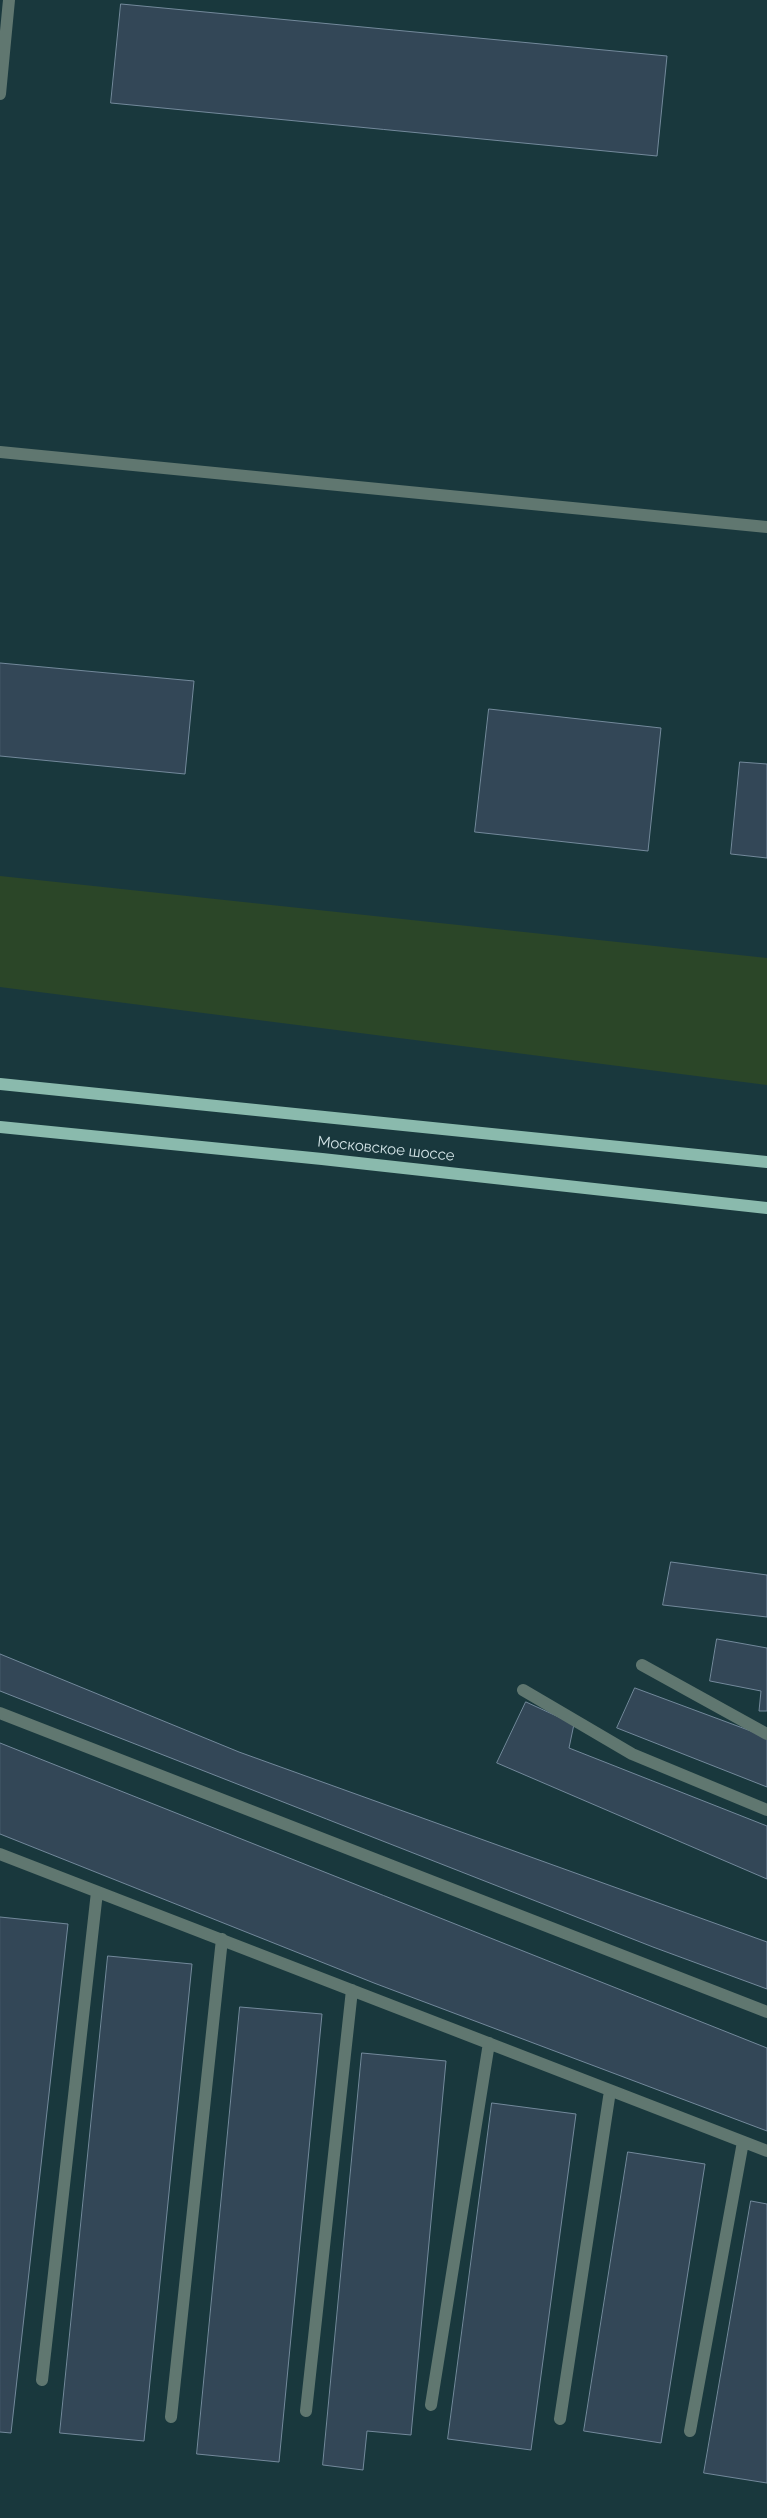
<!DOCTYPE html>
<html>
<head>
<meta charset="utf-8">
<style>
  body { margin:0 }
  canvas { display:block; background:#19383d }
</style>
</head>
<body>
<canvas width="767" height="2518"></canvas>
<script>
const g = document.querySelector('canvas').getContext('2d');
g.lineJoin = 'round';
function fill(path, color) { g.fillStyle = color; g.fill(path, 'evenodd'); }
function trace(path, color, width, dash) { g.strokeStyle = color; g.lineWidth = width; g.lineCap = dash ? 'butt' : 'round'; g.setLineDash(dash || []); g.stroke(path); }
function label(font, color, halo, rows, align = 'center') {
  g.font = font + ' Raleway,sans-serif'; g.lineWidth = 4; g.setLineDash([]); g.textBaseline = 'middle'; g.strokeStyle = halo; g.fillStyle = color; for (const [text, x, y, turn = 0] of rows) {
    g.save(); g.translate(x, y); g.rotate((+turn || 0) * Math.PI / 180); g.textAlign = isNaN(turn) ? turn : align; if (halo) g.strokeText(text, 0, 0); g.fillText(text, 0, 0); g.restore();
  }
}
fill(new Path2D(`
  M0 876 767 958V1085L0 987Z`), '#2b4628');
const building = new Path2D(`
  M121 4 667 56 657 156 111 103Z
  M0 663 194 681 185 774 0 756Z
  M489 709 661 728 648 851 475 832Z
  M740 762 767 764V858L731 854Z
  M671 1562 767 1575V1617L663 1605Z
  M717 1639 767 1648V1711H759L761 1691 710 1681Z
  M0 1654 239 1752 767 1942V1989L653 1947 0 1691Z
  M635 1688 767 1737V1787L617 1728Z
  M526 1702 574 1724 569 1748 767 1826V1879L497 1763Z
  M0 1743 767 2048V2131L374 1983 0 1834Z
  M0 1917 68 1924 11 2433 0 2432Z
  M108 1956 192 1964 144 2441 60 2433Z
  M240 2007 322 2014 279 2462 197 2454Z
  M362 2053 446 2061 411 2435 367 2431 363 2470 323 2465Z
  M492 2103 576 2114 531 2450 448 2439Z
  M628 2152 705 2164 661 2443 584 2431Z
  M751 2201 767 2204V2483L704 2473Z`);
fill(building, '#334757');
trace(building, '#73899b', 1);
trace(new Path2D(`
  M0 94 9 0
  M0 452 767 527
  M642 1665 767 1734
  M523 1690 632 1754 767 1810
  M0 1713 767 2012
  M0 1854 767 2151
  M42 2380 97 1892
  M431 2405 489 2043
  M306 2411 352 1990
  M171 2417 222 1939
  M560 2419 610 2091
  M690 2431 743 2142`), '#607770', 12);
trace(new Path2D(`
  M0 1084 767 1162
  M0 1127 322 1159 767 1208`), '#8abaad', 12);
label('15px', '#d4e5e8', '#19383d', [
  ["Московское шоссе",386,1149,6]
]);
</script>
</body>
</html>
